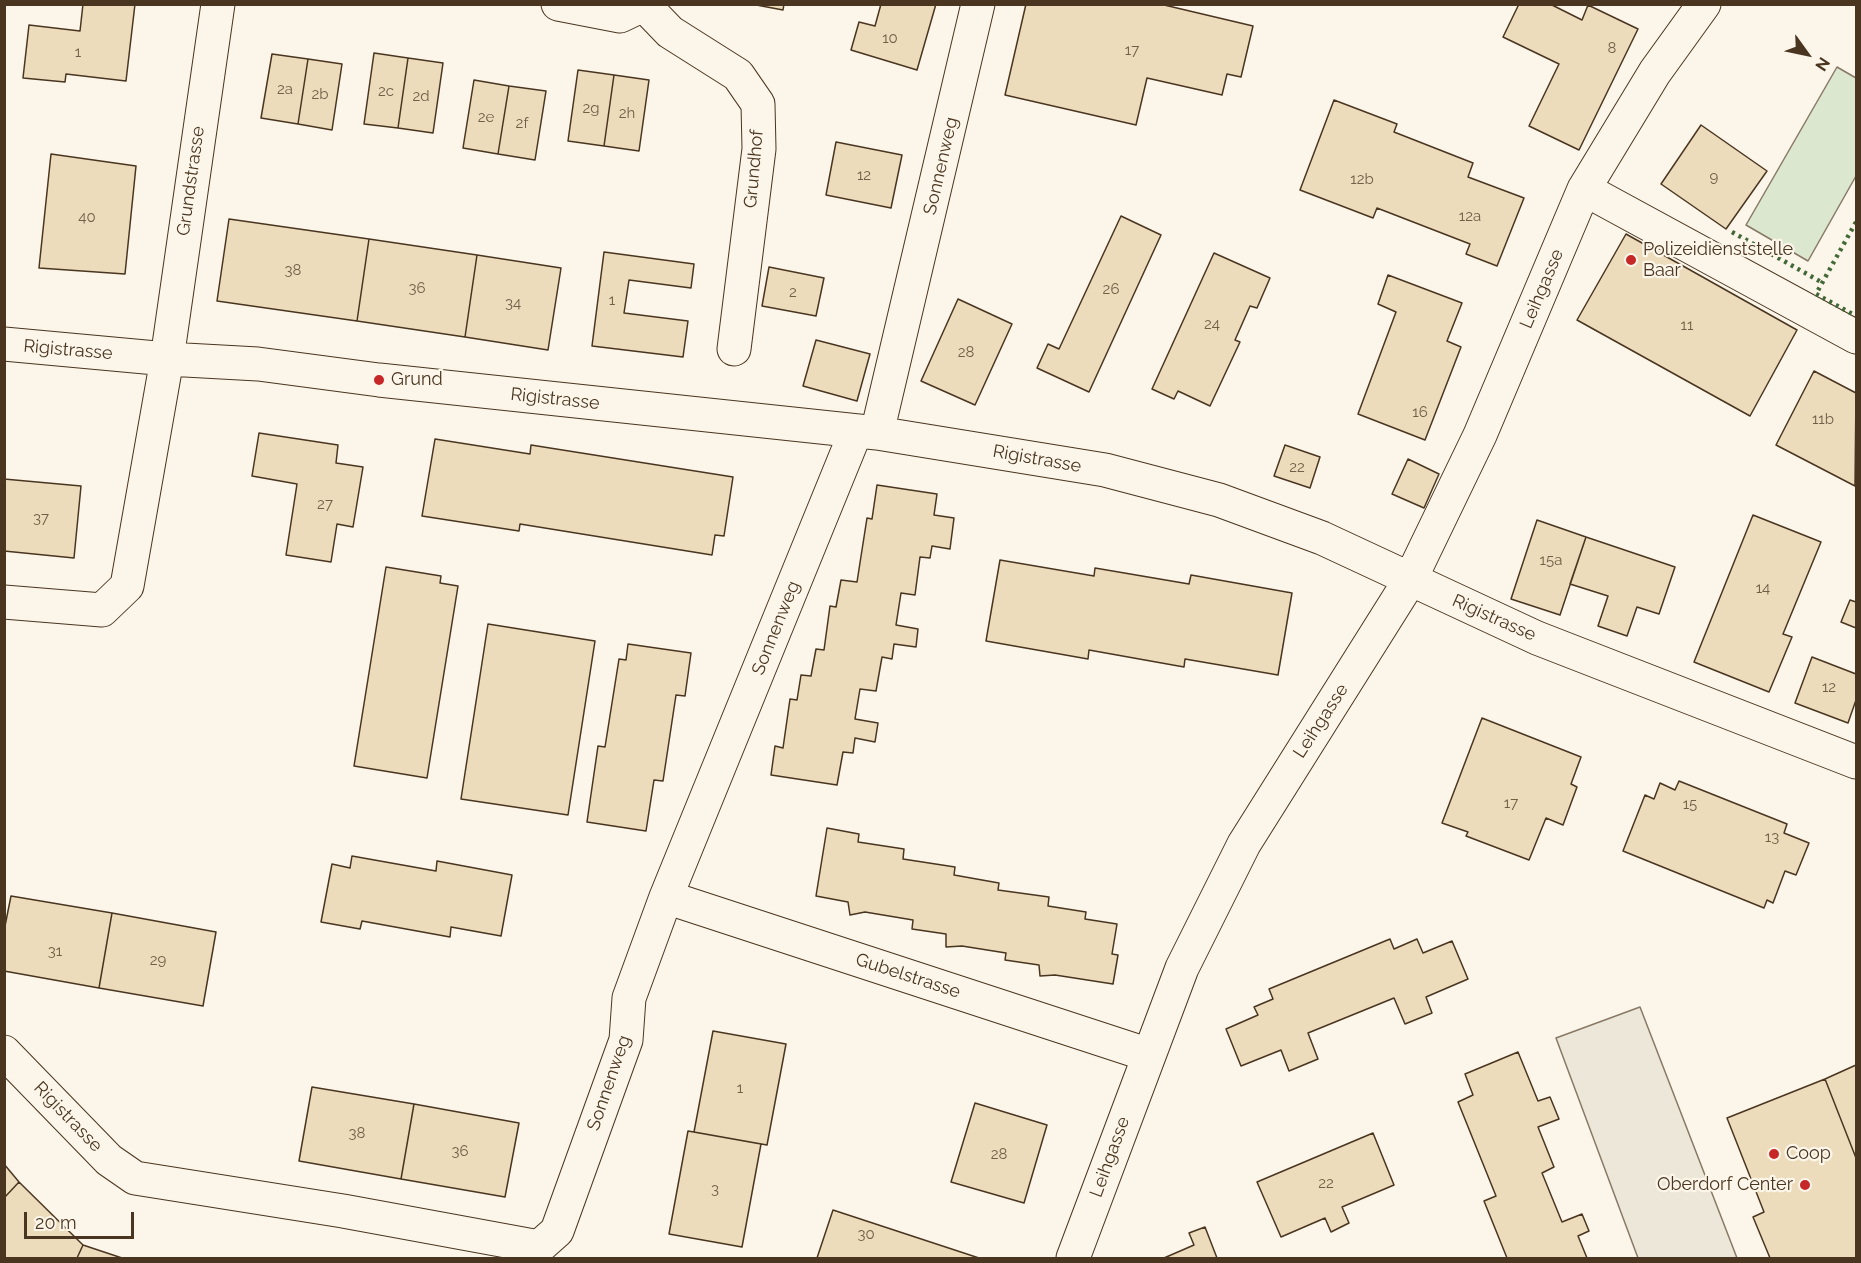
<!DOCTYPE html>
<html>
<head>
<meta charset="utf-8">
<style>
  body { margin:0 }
  #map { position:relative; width:1861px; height:1263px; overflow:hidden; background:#fbf6e9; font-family:Raleway,sans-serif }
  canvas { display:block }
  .frame { position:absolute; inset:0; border:6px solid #4a3520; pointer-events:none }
  .north { position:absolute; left:1777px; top:24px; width:60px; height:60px; -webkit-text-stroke:4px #fbf6e9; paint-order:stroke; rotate:123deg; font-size:16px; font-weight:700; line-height:24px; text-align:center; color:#4a3520 }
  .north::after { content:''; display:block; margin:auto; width:21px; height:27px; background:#4a3520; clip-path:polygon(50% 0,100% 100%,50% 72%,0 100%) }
  .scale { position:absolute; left:24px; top:1212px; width:110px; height:27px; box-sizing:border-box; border:3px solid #4a3520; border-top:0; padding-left:8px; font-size:18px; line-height:21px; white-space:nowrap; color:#4a3520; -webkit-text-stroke:4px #fbf6e9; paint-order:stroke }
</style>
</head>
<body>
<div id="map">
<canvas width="1861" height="1263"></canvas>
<div class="frame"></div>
<div class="north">N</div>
<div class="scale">20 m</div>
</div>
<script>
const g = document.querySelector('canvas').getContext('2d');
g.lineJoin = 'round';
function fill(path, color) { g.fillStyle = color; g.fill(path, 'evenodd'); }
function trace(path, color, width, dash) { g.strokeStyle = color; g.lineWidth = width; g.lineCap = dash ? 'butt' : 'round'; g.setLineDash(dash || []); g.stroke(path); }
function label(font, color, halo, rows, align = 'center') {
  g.font = font + ' Raleway,sans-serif'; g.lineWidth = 4.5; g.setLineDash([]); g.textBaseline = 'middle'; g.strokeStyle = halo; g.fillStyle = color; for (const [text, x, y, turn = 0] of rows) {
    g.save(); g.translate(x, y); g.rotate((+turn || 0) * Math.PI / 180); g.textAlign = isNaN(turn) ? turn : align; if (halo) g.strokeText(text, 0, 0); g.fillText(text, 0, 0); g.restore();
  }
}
const green = new Path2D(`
  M1837 67 1856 78V176L1808 261 1746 225Z`);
fill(green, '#dce7d0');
trace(green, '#887966', 1.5);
const parking = new Path2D(`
  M1640 1007 1737 1258H1638L1556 1038Z`);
fill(parking, '#ede7d9');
trace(parking, '#887966', 1.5);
const building = new Path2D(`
  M83 4H135L126 81 66 74 65 82 23 78 29 25 80 31Z
  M751 4H784L783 10Z
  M881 4H936L917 70 851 50 859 22 875 26Z
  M1026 4H1160L1253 26 1241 77 1227 74 1222 95 1147 78 1136 125 1005 95Z
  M1519 4H1550L1582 20 1588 5 1638 29 1579 150 1529 126 1559 64 1503 37Z
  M374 53 408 58 398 128 364 124Z
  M272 54 308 59 298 124 261 118Z
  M408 58 443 63 433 133 398 128Z
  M308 59 342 64 332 130 298 124Z
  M578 70 614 75 604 146 568 141Z
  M614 75 649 80 639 151 604 146Z
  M474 80 509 86 498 154 463 148Z
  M509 86 546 91 535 160 498 154Z
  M1334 100 1397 124 1394 132 1473 163 1468 177 1524 198 1497 266 1466 254 1470 244 1377 208 1373 218 1300 190Z
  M1701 125 1767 171 1726 229 1661 184Z
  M836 142 902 155 891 208 826 195Z
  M51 154 136 166 125 274 39 268Z
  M1121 216 1161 235 1089 392 1037 368 1048 344 1059 349Z
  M229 219 369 239 357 321 217 301Z
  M1626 234 1797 330 1750 416 1577 320Z
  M369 239 477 255 465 337 357 321Z
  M604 252 694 264 691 288 629 280 624 313 688 321 683 357 592 346Z
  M1214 253 1270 278 1257 308 1250 306 1235 340 1240 342 1210 406 1178 391 1174 399 1152 389Z
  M477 255 561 268 548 350 465 337Z
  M769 267 824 278 816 316 762 306Z
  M1388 275 1462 303 1447 341 1461 347 1425 440 1358 414 1396 312 1378 304Z
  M958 299 1012 324 975 405 921 381Z
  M816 340 870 354 857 401 803 386Z
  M1814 371 1856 393 1855 486 1776 445Z
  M259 433 338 445 336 463 363 467 353 527 337 524 331 562 286 555 297 484 252 476Z
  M435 439 530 454 531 445 733 477 724 536 715 535 712 555 520 524 519 531 422 516Z
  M1285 445 1320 457 1310 488 1274 476Z
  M1408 459 1439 474 1424 508 1392 494Z
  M4 479 81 486 74 558 4 551Z
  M877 485 937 494 934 515 954 518 950 549 932 546 930 558 920 557 915 595 901 593 896 625 918 629 916 647 894 644 892 659 882 657 876 691 860 689 855 719 878 723 875 742 855 738 853 753 843 752 837 785 771 775 775 746 783 748 790 699 797 700 801 675 811 676 816 649 824 650 830 606 836 607 841 580 857 582 867 518 872 519Z
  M1753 515 1821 542 1783 634 1792 637 1769 692 1694 662Z
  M1537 520 1586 537 1560 615 1511 599Z
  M1586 537 1675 567 1659 614 1637 607 1627 636 1598 626 1608 596 1570 584Z
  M1000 560 1094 576 1095 568 1189 584 1191 575 1292 593 1278 675 1185 659 1184 667 1089 650 1088 659 986 641Z
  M386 567 441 576 440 583 458 586 427 778 354 766Z
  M1850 600 1856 602V628L1841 622Z
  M488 624 595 641 568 815 461 799Z
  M628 644 691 653 685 696 676 695 663 781 654 780 646 831 587 822 598 746 605 747 619 659 626 660Z
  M1812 657 1856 674V700L1848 723 1795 703Z
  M1482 718 1581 757 1571 784 1577 787 1563 825 1546 818 1529 860 1466 836 1468 832 1442 823Z
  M1679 781 1787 824 1784 833 1809 843 1796 875 1785 871 1773 903 1767 900 1764 908 1623 851 1645 795 1654 799 1660 783 1675 790Z
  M827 828 859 834 858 842 904 849 903 859 955 867 954 875 999 883 998 890 1049 897 1048 906 1086 912 1085 919 1117 924 1112 954 1118 955 1113 984 1055 975 1040 976 1039 965 1005 960 1006 953 962 946 946 947V934L912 929 913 920 865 912 850 915 848 902 816 896Z
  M352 856 436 871 437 861 512 875 501 936 451 927 450 937 362 921 360 929 321 922 332 864 350 868Z
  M11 896 112 913 99 988 4 971V931Z
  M112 913 216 932 203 1006 99 988Z
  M1390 939 1394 949 1417 939 1423 953 1452 941 1468 979 1426 997 1432 1013 1405 1024 1394 998 1308 1033 1318 1059 1289 1071 1281 1050 1241 1066 1226 1029 1258 1015 1254 1007 1273 999 1269 989Z
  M713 1031 786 1044 767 1145 694 1132Z
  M1518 1052 1538 1101 1550 1097 1559 1119 1538 1127 1554 1167 1542 1173 1562 1222 1582 1214 1589 1231 1578 1236 1587 1258H1507L1484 1201 1496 1196 1458 1102 1473 1095 1465 1074Z
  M1856 1065V1158L1825 1079Z
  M1825 1079 1856 1158V1258H1770L1753 1217 1764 1212 1727 1118Z
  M312 1087 414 1104 401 1179 299 1161Z
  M975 1103 1047 1125 1024 1203 951 1182Z
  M414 1104 519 1123 505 1197 401 1179Z
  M688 1131 761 1144 742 1247 669 1234Z
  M1373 1133 1394 1185 1342 1207 1349 1223 1331 1232 1325 1218 1281 1237 1257 1182Z
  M4 1164 19 1182 4 1198Z
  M19 1182 83 1245 77 1258H4V1198Z
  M833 1210 979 1258H817Z
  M1205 1227 1217 1258H1164L1194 1245 1189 1233Z
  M83 1245 122 1258H77Z`);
fill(building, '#ecdcbc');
trace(building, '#4a3520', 1.5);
const minor = new Path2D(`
  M558 4 620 16 645 4
  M644 5 670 32 738 75 758 104 759 149 734 349
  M1584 189 1856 337
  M4 344 167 359 258 364 379 380 877 433 1105 470 1219 500 1322 538 1537 638 1856 762
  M877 433 978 4
  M4 602 102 610 127 586 167 359 218 4
  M666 897 1149 1055
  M4 1052 109 1160 135 1178 343 1211 539 1247 557 1231 626 1040 629 998 666 897 856 431
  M1073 1258 1182 968 1244 844 1410 580 1480 435 1584 189 1655 72 1704 4`);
trace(minor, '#4a3520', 35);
trace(minor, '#fbf6e9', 33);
trace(new Path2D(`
  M1856 222 1816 294 1856 316
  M1732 232 1823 283`), '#436837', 4.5, [3, 4.5]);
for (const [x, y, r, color] of [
  [1631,260,6,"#c62828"],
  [379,380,6,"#c62828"],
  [1774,1154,6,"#c62828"],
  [1805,1185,6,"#c62828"]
]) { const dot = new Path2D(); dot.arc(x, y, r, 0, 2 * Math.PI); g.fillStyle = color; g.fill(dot); trace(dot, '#fbf6e9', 2); }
label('15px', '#725f47', null, [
  ["10",890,38],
  ["8",1612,48],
  ["17",1132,50],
  ["1",78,52],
  ["2a",285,89],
  ["2c",386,91],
  ["2b",320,94],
  ["2d",421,96],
  ["2g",591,108],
  ["2h",627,113],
  ["2e",486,117],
  ["2f",522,123],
  ["12",864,175],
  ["9",1714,177],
  ["12b",1362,179],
  ["12a",1470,216],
  ["40",87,217],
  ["38",293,270],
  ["36",417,288],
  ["26",1111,289],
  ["2",793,292],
  ["1",612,300],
  ["34",513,303],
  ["24",1212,324],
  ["11",1687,325],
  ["28",966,352],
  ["16",1420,412],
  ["11b",1823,419],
  ["22",1297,467],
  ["27",325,504],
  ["37",41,518],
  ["15a",1551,560],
  ["14",1763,588],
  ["12",1829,687],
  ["17",1511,803],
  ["15",1690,804],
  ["13",1772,837],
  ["31",55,951],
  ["29",158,960],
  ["1",740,1088],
  ["38",357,1133],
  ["36",460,1151],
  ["28",999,1154],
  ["22",1326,1183],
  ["3",715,1189],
  ["30",866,1234]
]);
label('18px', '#4a3520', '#fbf6e9', [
  ["Sonnenweg",941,166,-77],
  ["Grundhof",754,169,-85],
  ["Grundstrasse",191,181,-82],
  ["Leihgasse",1542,289,-67],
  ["Rigistrasse",68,350,5],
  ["Rigistrasse",555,399,6],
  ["Rigistrasse",1037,459,10],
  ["Rigistrasse",1494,618,24],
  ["Sonnenweg",776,628,-68],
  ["Leihgasse",1321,721,-57],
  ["Gubelstrasse",908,976,18],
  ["Sonnenweg",609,1083,-71],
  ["Rigistrasse",68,1117,46],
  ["Leihgasse",1110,1157,-70]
]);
label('18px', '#4a3520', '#fbf6e9', [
  ["Polizeidienststelle",1643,250],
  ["Baar",1643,271],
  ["Grund",391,380],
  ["Coop",1786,1154],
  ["Oberdorf Center",1793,1185,"right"]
], 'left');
</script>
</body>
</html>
